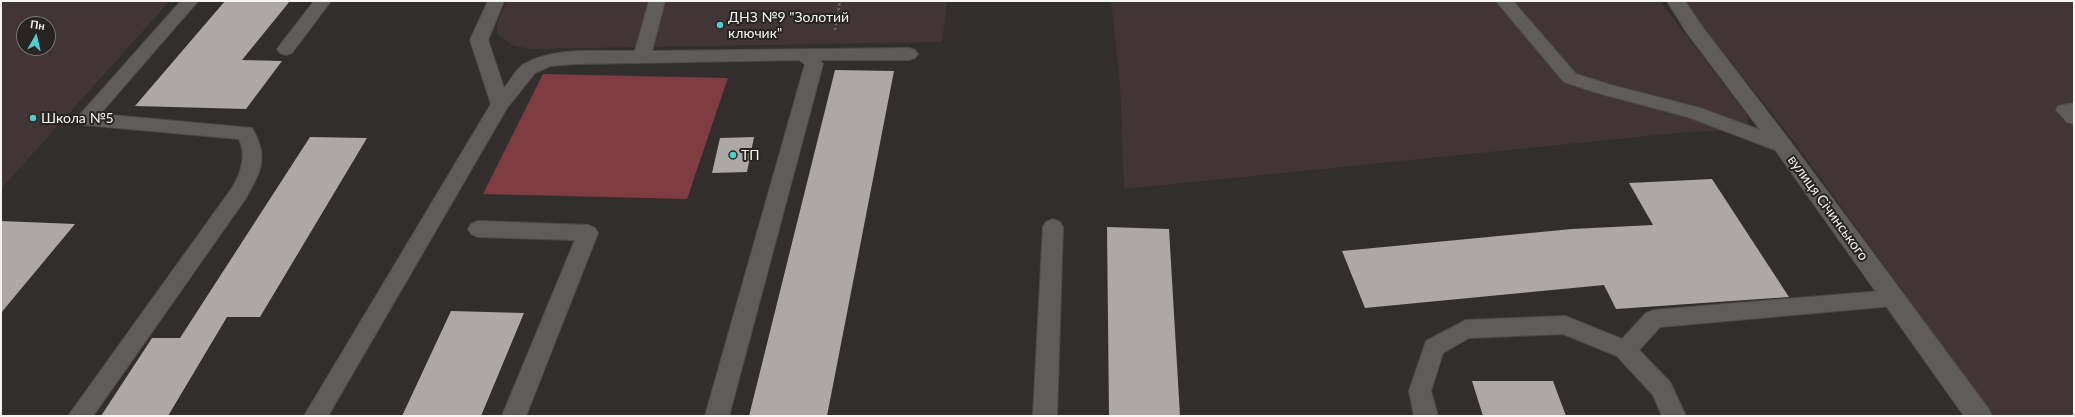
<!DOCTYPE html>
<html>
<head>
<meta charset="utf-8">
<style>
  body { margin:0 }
  #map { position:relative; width:2075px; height:417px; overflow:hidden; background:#322e2e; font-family:Lato,sans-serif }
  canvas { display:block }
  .frame { position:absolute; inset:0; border:2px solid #f7f4f4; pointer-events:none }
  .north { position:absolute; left:16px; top:16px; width:40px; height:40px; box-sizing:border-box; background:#292424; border:1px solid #7b7777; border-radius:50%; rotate:8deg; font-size:11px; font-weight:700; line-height:16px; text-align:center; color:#f7f4f4 }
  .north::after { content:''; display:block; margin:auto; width:14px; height:18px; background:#52cdcf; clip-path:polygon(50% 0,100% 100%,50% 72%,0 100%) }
</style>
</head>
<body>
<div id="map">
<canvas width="2075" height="417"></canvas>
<div class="frame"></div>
<div class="north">Пн</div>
</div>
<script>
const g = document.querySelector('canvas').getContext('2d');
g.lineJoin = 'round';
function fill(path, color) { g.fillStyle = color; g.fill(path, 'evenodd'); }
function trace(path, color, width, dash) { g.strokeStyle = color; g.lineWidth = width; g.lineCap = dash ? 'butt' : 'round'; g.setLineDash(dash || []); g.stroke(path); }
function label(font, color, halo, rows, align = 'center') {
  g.font = font + ' Lato,sans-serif'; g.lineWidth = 4; g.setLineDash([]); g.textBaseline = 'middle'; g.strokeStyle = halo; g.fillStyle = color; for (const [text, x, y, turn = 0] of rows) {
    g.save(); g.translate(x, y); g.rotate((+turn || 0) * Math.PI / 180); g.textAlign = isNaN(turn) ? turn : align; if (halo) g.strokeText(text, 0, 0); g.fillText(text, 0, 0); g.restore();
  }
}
fill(new Path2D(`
  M1 1H170L1 189ZM24 24H48V48H24Z
  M507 1H947L942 42 531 49 514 46 499 36 497 33V23Z
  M1111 1H1660L1747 115 1749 130 1687 132 1124 189 1120 82Z
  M1685 1H2074V416H1994L1792 139 1690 10Z`), '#413535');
fill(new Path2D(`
  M543 74 728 78 687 199 483 194Z`), '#7f3c41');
fill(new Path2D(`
  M225 1H290L242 60 282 61 246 109 135 106Z
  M835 70 894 71 827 416H749Z
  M310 137 367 138 260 317H227L168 416H101L152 338H180Z
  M754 137 747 172 712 173 720 138Z
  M1712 179 1789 297 1616 309 1604 285 1365 308 1342 251 1572 229 1653 225 1629 183Z
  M1 221 75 224 1 313Z
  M1107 227 1169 229 1180 416H1109Z
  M451 311 524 313 481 416H402Z
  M1472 381H1553L1566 416H1483Z`), '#ada7a7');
const lane = new Path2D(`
  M181 1H198L100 114 252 128C269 157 261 171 246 198L93 416H68L232 188C241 173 247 156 239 139L85 125 78 123 76 119Z
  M314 1H331L292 53 286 55 280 53 277 49 280 45Z
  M488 1H504L488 40 504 88C510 81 516 69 524 64 556 46 600 52 635 51L649 1H665L652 51 909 48 915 50 918 54 915 58 909 60H820L823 64 729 416H705L805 64 799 60 575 64 550 66 535 73 507 108 328 416H304L491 104 470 40Z
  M1496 1H1513L1576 74 1611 85 1700 108 1790 141 1792 146 1790 151 1783 153 1688 117 1601 94 1564 82Z
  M2074 103V124L2067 122 2056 110 2058 106Z
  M1053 219 1060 222 1063 227 1057 416H1033L1043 227 1046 222Z
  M478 221 588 225 595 228 598 233 526 416H502L575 240 478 237 471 234 468 229 471 224Z
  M1893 290 1901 292 1904 298 1901 304 1893 306 1660 327 1639 350 1670 382 1686 416H1662L1653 395 1617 356 1563 334 1469 338 1443 353 1431 391 1438 416H1414L1409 391 1426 341 1466 320 1565 316 1622 339 1646 313 1654 310Z`);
const street = new Path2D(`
  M1667 1H1685L1701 25 1790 141 1988 408 1992 416H1964L1776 151 1687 33Z`);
trace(lane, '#4f4b4b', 2);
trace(street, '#4f4b4b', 2);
trace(new Path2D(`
  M835 30 840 1`), '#6f6c6c', 2.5, [2, 3]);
fill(lane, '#615c5c');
fill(street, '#615c5c');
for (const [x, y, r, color] of [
  [720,25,4,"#52cdcf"],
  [33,118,4,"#52cdcf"],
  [733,155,4,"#52cdcf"]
]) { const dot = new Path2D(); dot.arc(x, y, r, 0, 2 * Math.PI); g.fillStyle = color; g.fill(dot); trace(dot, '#292424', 1.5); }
label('14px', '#f7f4f4', '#292424', [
  ["ДНЗ №9 \"Золотий",728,17],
  ["ключик\"",728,33],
  ["Школа №5",41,118],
  ["ТП",741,155]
], 'left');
label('14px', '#f7f4f4', '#292424', [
  ["вулиця Січинського",1828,208,54]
]);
</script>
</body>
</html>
